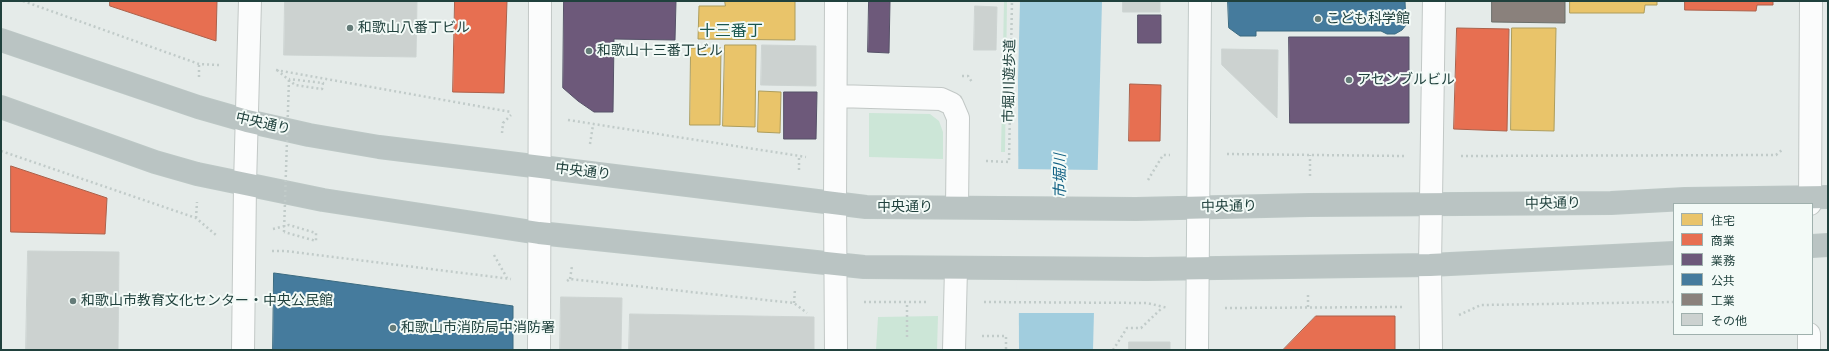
<!DOCTYPE html>
<html>
<head>
<meta charset="utf-8">
<style>
  body { margin:0 }
  #map { position:relative; width:1829px; height:351px; overflow:hidden; background:#e5ebe9; font-family:"DejaVu Sans","Noto Sans JP",sans-serif }
  canvas { display:block }
  .frame { position:absolute; inset:0; border:2px solid #20413d; pointer-events:none }
  .legend { position:absolute; left:1673px; top:203px; width:140px; height:132px; box-sizing:border-box; background:#f3faf7; border:1px solid #9fb0ad; margin:0; padding:5px 7px; list-style:none; font-size:12px; color:#20413d }
  .legend li { display:flex; align-items:center; gap:8px; height:20px }
  .legend b { width:20px; border:1px solid #9fb0ad }
</style>
</head>
<body>
<div id="map">
<canvas width="1829" height="351"></canvas>
<div class="frame"></div>
<ul class="legend">
<li><b style="height:11px;background:#e9c46a"></b>住宅</li>
<li><b style="height:11px;background:#e76f51"></b>商業</li>
<li><b style="height:11px;background:#6d597a"></b>業務</li>
<li><b style="height:11px;background:#457b9d"></b>公共</li>
<li><b style="height:11px;background:#8a817c"></b>工業</li>
<li><b style="height:11px;background:#ccd2d0"></b>その他</li>
</ul>
</div>
<script>
const g = document.querySelector('canvas').getContext('2d');
g.lineJoin = 'round';
function fill(path, color) { g.fillStyle = color; g.fill(path, 'evenodd'); }
function trace(path, color, width, dash) { g.strokeStyle = color; g.lineWidth = width; g.lineCap = dash ? 'butt' : 'round'; g.setLineDash(dash || []); g.stroke(path); }
function label(font, color, halo, rows, align = 'center') {
  g.font = font + ' "DejaVu Sans","Noto Sans JP",sans-serif'; g.lineWidth = 4; g.setLineDash([]); g.textBaseline = 'middle'; g.strokeStyle = halo; g.fillStyle = color; for (const [text, x, y, turn = 0] of rows) {
    g.save(); g.translate(x, y); g.rotate((+turn || 0) * Math.PI / 180); g.textAlign = isNaN(turn) ? turn : align; if (halo) g.strokeText(text, 0, 0); g.fillText(text, 0, 0); g.restore();
  }
}
fill(new Path2D(`
  M1004 1H1007L1005 152H1001Z
  M869 113 930 114 939 121 943 132V159L869 157Z
  M938 316 937 350H876L878 317Z`), '#cce6d7');
fill(new Path2D(`
  M1020 1H1102L1093 350H1019L1018 80Z`), '#a1cdde');
fill(new Path2D(`
  M1016 169 1099 170 1096 313H1017Z`), '#e5ebe9');
const homes = new Path2D(`
  M725 1H795V40L698 39 699 6H725Z
  M1570 1H1657V5H1645L1644 13H1570Z
  M1512 28H1556L1554 131 1511 130Z
  M725 45H756L755 127 723 126Z
  M691 48H721L720 125H690Z
  M759 91 781 92 780 133 758 132Z`);
fill(homes, '#e9c46a');
trace(homes, '#ad9d5c', 1);
const shops = new Path2D(`
  M110 1H217L216 41 110 6Z
  M455 1H507L504 93 453 92Z
  M1685 1H1773V5H1757L1756 11 1685 10Z
  M1457 28 1509 29 1507 131 1454 129Z
  M1130 84 1161 85 1160 141H1129Z
  M11 166 107 198 105 234 11 232Z
  M1316 316H1395V350H1283Z`);
fill(shops, '#e76f51');
trace(shops, '#ab614b', 1);
const offices = new Path2D(`
  M564 1H676L675 40 614 39 613 112H594L578 101 563 88Z
  M869 1H890L889 53 868 52Z
  M1138 15H1161V43H1138Z
  M1289 37H1409V123H1290Z
  M784 92H817L816 139H784Z`);
fill(offices, '#6d597a');
trace(offices, '#565268', 1);
const public = new Path2D(`
  M1228 1H1405L1406 25 1402 30 1395 34H1387L1381 31H1256V36H1240L1229 28Z
  M274 273 513 306V350H273Z`);
fill(public, '#457b9d');
trace(public, '#3a6a80', 1);
const industry = new Path2D(`
  M1492 1H1565V23L1492 22Z`);
fill(industry, '#8a817c');
trace(industry, '#6a6e69', 1);
const building = new Path2D(`
  M285 1H417L416 57 284 55Z
  M1123 1H1160V12H1123Z
  M975 6 997 7 996 50H974Z
  M762 45 816 46V86L761 85Z
  M1222 49 1278 50 1277 118 1222 65Z
  M28 251 119 252 118 350H26Z
  M561 297 622 298 621 350H560Z
  M630 314 814 317V350H629Z
  M1129 342H1170V350H1129Z`);
fill(building, '#ccd2d0');
trace(building, '#cdd4d2', 1);
const street = new Path2D(`
  M836 96 941 99 952 104 958 118 957 207
  M1810 204 1811 1
  M243 350 245 185 250 1
  M539 350 540 1
  M836 350 835 202 836 1
  M954 350 956 268
  M1431 350 1430 265 1434 1
  M1809 350V334`);
const secondary = new Path2D(`
  M1197 350 1200 1`);
const highway = new Path2D(`
  M1 40 198 107 247 121 309 135 379 147 866 207 1136 209 1309 205 1611 203 1685 199 1828 197
  M1 107 155 162 197 174 323 200 539 233 864 267 1147 269 1430 265 1674 253
  M1812 246 1828 245`);
trace(street, '#c2c8c6', 24);
trace(secondary, '#c0c9c7', 24);
trace(highway, '#bcc7c5', 24);
trace(new Path2D(`
  M23 1 199 64 219 65
  M276 70 511 112
  M277 70 295 85 322 89 323 83 289 79
  M962 76H968L972 82
  M199 77V64
  M568 120 806 157
  M502 133 503 123 511 115
  M590 144 593 125
  M1 151 196 218 216 235
  M1227 154 1404 156
  M1461 156 1776 155 1782 150
  M986 161 1009 162 1012 1
  M799 170V157
  M1310 176V155
  M1148 180 1163 155H1170
  M196 218 197 202
  M273 229 289 225 316 233V241L284 232
  M272 251H285L511 279
  M494 255 507 278
  M570 279 572 266
  M567 281 570 279 794 303 807 313
  M864 302H927
  M984 302 1147 303 1168 308
  M794 303 795 289
  M1308 307V295
  M1225 308 1402 307
  M1459 315 1481 305 1674 302
  M982 336H1006V350
  M907 337V302
  M1113 350 1127 328H1141L1162 308`), '#c1cbc9', 2.5, [2, 3]);
trace(street, '#fbfcfc', 22);
trace(secondary, '#fbfcfc', 22);
trace(highway, '#bac4c3', 22);
trace(new Path2D(`
  M284 232 289 79`), '#c1cbc9', 2.5, [2, 3]);
for (const [x, y, r, color] of [
  [1318,19,4,"#657c79"],
  [350,28,4,"#657c79"],
  [589,51,4,"#657c79"],
  [1349,80,4,"#657c79"],
  [73,301,4,"#657c79"],
  [393,328,4,"#657c79"]
]) { const dot = new Path2D(); dot.arc(x, y, r, 0, 2 * Math.PI); g.fillStyle = color; g.fill(dot); trace(dot, '#f3faf7', 1.5); }
label('14px', '#20413d', '#f3faf7', [
  ["こども科学館",1326,19],
  ["和歌山八番丁ビル",358,28],
  ["和歌山十三番丁ビル",597,51],
  ["アセンブルビル",1357,80],
  ["和歌山市教育文化センター・中央公民館",81,301],
  ["和歌山市消防局中消防署",401,328]
], 'left');
label('14px', '#20413d', '#f3faf7', [
  ["市堀川遊歩道",1010,81,-89],
  ["中央通り",263,124,13],
  ["中央通り",583,172,7],
  ["中央通り",1553,204,-1],
  ["中央通り",905,207],
  ["中央通り",1229,207,-1]
]);
label('italic 15px', '#126184', '#f3faf7', [
  ["市堀川",1061,176,-90]
]);
label('16px', '#195650', '#f3faf7', [
  ["十三番丁",731,32]
]);
</script>
</body>
</html>
